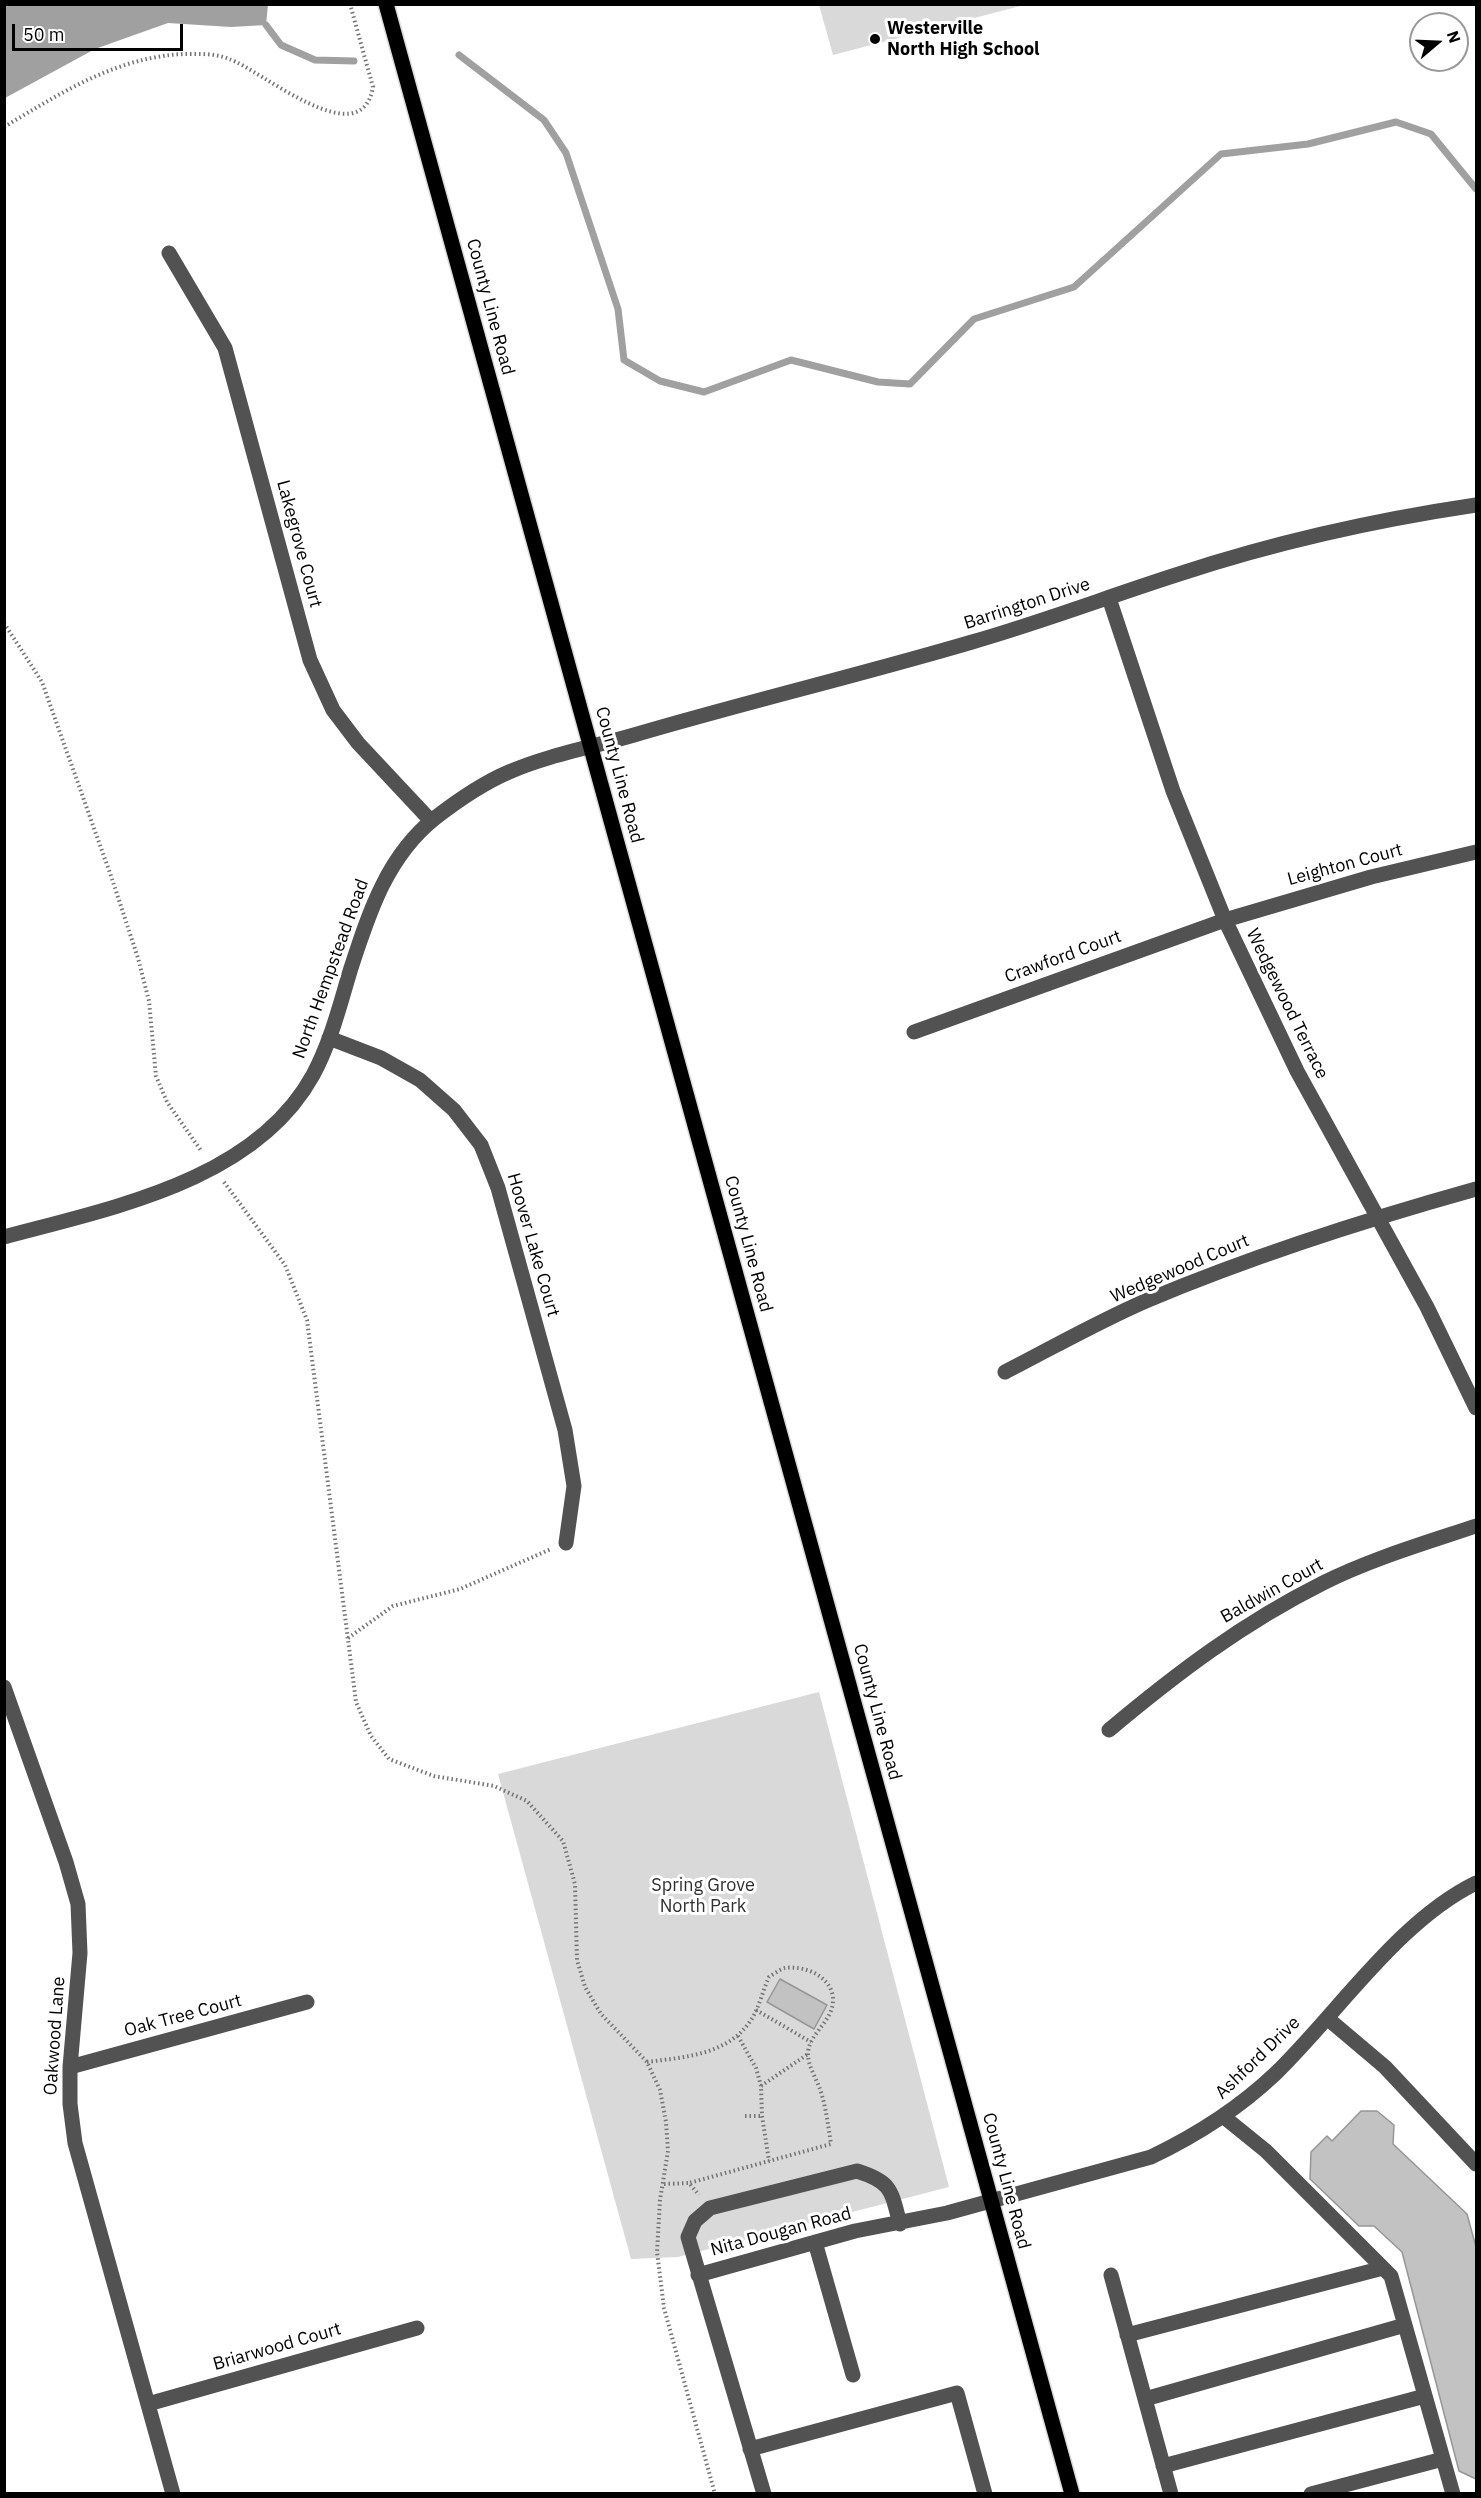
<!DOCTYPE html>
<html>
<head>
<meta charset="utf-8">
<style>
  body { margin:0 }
  #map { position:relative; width:1481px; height:2498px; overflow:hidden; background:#fff; font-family:"IBM Plex Sans",sans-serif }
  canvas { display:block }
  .frame { position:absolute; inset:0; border:6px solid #000; pointer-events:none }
  .north { position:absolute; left:1409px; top:12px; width:60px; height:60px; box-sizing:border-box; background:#fff; border:2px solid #999; border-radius:50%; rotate:71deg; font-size:16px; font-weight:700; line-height:24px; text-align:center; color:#000 }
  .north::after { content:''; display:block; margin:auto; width:21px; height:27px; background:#000; clip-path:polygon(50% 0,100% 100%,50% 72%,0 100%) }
  .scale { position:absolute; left:12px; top:24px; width:171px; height:27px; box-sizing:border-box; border:3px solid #000; border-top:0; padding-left:8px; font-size:18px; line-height:21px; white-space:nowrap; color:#000; -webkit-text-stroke:4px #fff; paint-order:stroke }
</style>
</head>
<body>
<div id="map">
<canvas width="1481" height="2498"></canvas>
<div class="frame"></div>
<div class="north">N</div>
<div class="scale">50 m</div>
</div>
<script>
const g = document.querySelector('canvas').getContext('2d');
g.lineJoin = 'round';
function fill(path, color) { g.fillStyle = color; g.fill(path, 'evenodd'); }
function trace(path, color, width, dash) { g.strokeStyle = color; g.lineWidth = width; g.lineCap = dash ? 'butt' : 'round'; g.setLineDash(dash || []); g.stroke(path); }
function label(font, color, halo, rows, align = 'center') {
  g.font = font + ' "IBM Plex Sans",sans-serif'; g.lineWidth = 6; g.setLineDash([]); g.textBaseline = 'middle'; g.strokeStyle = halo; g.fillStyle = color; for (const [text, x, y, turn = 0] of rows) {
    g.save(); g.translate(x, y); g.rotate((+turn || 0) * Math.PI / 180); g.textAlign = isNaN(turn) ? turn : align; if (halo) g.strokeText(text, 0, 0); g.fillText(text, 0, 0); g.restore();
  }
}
fill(new Path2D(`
  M819 5V4L1024 5 833 55Z
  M819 1692 949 2187 678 2257 631 2259 498 1774Z`), '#d9d9d9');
fill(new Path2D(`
  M5 4H268V5L266 25 231 27 168 23 95 49 5 98Z`), '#a0a0a0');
trace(new Path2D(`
  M266 25 281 45 315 60 354 61
  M459 55 544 120 566 153 618 309 624 360 660 381 704 392 791 360 878 382 910 384 974 319 1074 287 1221 154 1308 144 1396 122 1431 134 1476 189`), '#a0a0a0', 7);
const building = new Path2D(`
  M780 1979 827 2005 814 2029 767 2002Z
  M1361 2111H1377L1394 2125 1393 2144 1467 2214 1476 2247V2479L1459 2471 1402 2252 1374 2226H1359L1310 2179 1311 2152 1327 2136 1332 2141Z`);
fill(building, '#c2c2c2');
trace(building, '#969696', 1.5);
const major = new Path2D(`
  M386 4 1072 2494`);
trace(major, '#dbdbdb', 18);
trace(new Path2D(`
  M4 127C61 93 116 57 184 54 199 54 215 53 229 59 260 69 361 157 373 87L350 4
  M4 623 42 682 111 876 138 958 149 1001 156 1076 167 1102 202 1152
  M224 1182 285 1265 307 1320 356 1702 371 1736 389 1759 434 1776 494 1786 527 1801 563 1841 575 1884 577 1960 585 1987 601 2014 647 2062 660 2090 666 2122 668 2151 660 2200 657 2252 664 2308 715 2494
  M348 1638 393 1606 460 1589 551 1549
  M756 2010 811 2042
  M738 2036 756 2068 761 2086 762 2116 769 2161
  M647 2062C685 2057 728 2055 751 2020 759 2008 763 1990 769 1977 774 1974 780 1969 785 1968 805 1965 833 1977 833 2000 833 2022 808 2034 808 2054 808 2066 816 2078 820 2089 826 2107 828 2125 831 2144L689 2183
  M761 2086 808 2054
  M745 2116H762
  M664 2184 689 2183 699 2195`), '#747474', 4, [1.5, 3]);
trace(new Path2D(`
  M169 253 225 348 310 660 333 710 358 743 431 821
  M1109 598 1173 791 1225 920 1297 1071 1427 1307 1476 1408
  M914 1032 1225 920 1371 877 1476 852
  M329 1038 381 1058 420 1080 454 1110 481 1145 498 1188 565 1430 574 1486 566 1543
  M4 1237C111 1208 255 1181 313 1075 331 1042 340 1004 351 968 369 913 387 856 435 818 457 801 483 783 509 772 548 755 593 747 634 735 746 702 860 675 972 642 1042 622 1110 596 1179 574 1276 542 1375 520 1476 505
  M1005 1372C1052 1348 1099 1321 1148 1300 1255 1255 1365 1220 1476 1189
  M4 1687 66 1862 78 1904 80 1953 70 2067V2104L75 2143 173 2494
  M1109 1730C1177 1673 1243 1623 1323 1583 1371 1559 1425 1543 1476 1526
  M1327 2018 1385 2067 1476 2164
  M70 2067 307 2002
  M1224 2117 1266 2151 1391 2276 1453 2494
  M815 2242 853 2375
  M698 2275 855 2231 947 2213 1151 2157C1197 2135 1238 2109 1275 2074 1337 2014 1398 1921 1476 1883
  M1111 2275 1171 2494
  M1127 2335 1383 2268
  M1145 2399 1405 2325
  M148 2404 417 2328
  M750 2449 957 2393 985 2494
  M1163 2466 1425 2396
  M764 2494 688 2237 695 2221 710 2208 857 2171C892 2182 891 2190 900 2224
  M1311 2494 1443 2459`), '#525252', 15);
trace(major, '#000', 15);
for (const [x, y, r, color] of [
  [875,39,6,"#000"]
]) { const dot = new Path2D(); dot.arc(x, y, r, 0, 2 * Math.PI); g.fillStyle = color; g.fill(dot); trace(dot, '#fff', 2); }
label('bold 18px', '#000', '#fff', [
  ["Westerville",887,29],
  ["North High School",887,50]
], 'left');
label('18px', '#000', '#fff', [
  ["County Line Road",490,307,75],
  ["Lakegrove Court",299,544,75],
  ["Barrington Drive",1027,604,-18],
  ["County Line Road",619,775,75],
  ["Leighton Court",1345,865,-15],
  ["Crawford Court",1063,957,-20],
  ["North Hempstead Road",331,969,-70],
  ["Wedgewood Terrace",1287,1004,64],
  ["County Line Road",748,1244,75],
  ["Hoover Lake Court",533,1245,74],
  ["Wedgewood Court",1180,1269,-23],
  ["Baldwin Court",1272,1591,-29],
  ["County Line Road",877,1712,75],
  ["Oak Tree Court",183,2016,-15],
  ["Oakwood Lane",55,2036,-86],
  ["Ashford Drive",1258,2058,-44],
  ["County Line Road",1006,2181,75],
  ["Nita Dougan Road",781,2232,-15],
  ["Briarwood Court",277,2347,-16]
]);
label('18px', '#303030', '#fff', [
  ["Spring Grove",703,1886],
  ["North Park",703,1907]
]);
</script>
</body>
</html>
